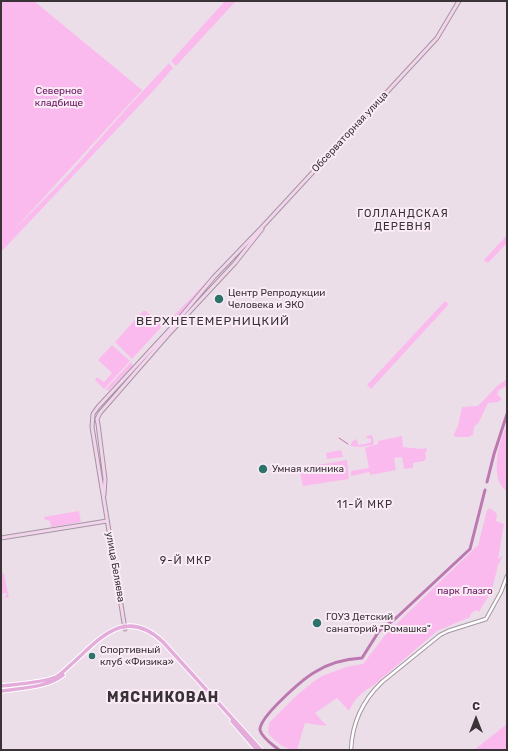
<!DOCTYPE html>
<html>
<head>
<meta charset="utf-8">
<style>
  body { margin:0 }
  #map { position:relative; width:508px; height:751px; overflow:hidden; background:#ecdee9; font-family:Rubik,sans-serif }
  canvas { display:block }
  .frame { position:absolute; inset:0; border:2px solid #393337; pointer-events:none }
  .north { position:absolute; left:456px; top:699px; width:40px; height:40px; -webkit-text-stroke:3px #faebf6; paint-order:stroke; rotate:0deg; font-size:11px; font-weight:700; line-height:16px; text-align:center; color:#393337 }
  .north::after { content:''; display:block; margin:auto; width:14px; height:18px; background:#393337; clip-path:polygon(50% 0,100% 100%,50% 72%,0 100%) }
</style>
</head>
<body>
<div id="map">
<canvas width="508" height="751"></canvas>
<div class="frame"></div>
<div class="north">С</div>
</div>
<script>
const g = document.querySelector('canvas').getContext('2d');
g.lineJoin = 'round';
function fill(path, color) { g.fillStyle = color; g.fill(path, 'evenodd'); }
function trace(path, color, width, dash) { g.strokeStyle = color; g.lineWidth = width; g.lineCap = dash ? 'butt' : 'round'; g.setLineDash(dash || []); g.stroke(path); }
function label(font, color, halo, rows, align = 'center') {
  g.font = font + ' Rubik,sans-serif'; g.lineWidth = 4; g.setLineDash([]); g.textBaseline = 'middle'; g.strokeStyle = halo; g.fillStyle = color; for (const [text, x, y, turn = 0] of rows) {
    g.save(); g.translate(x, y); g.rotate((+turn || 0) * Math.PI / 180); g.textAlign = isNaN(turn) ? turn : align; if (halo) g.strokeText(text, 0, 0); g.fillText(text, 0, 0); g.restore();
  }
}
fill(new Path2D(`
  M1 1H34L142 90 13 231 68 175 128 107 169 63 173 68 154 90 1 252Z
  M225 1H236L176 66 171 61Z
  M507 235V243L488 263 484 260Z
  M212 276 172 324 168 322Z
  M445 301 449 304 371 389 367 385Z
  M143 311H146L151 316 155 315 165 323 132 359 115 342Z
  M112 345 130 361 104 389 95 380 97 377 104 382 112 373 98 360Z
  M131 362 133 366 109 390H105Z
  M507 379V386L499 390 497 394 502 399 498 402 488 403 479 422 474 427 473 435 468 437H455L454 434 458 426 462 407 478 406 497 386Z
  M507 426V492C505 489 502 487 501 485 492 471 499 439 507 426Z
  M372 435 374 442 373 445 361 447 350 446 353 441 357 439 358 445 369 443 371 442V439L367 438 366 436Z
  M402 436 403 447 422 449 425 448 427 449 425 454 426 458 424 461 413 463V468L404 469 402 457 394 458 396 470 370 475V472L351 476V471L369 468 365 448 378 444V441Z
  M341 450 343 457 327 459 326 453Z
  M347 460 349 479 303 486 299 468Z
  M490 508 497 514 496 521 504 524 498 559 503 556 498 565 492 590 479 612 477 610 473 612 470 615V617L437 631 374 685C362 692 355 698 349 711L337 698 315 713 327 726 305 723 297 750C285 750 275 742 268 733L269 723 296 696 313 682 322 676 346 667 363 664 386 634 477 546H478L487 510Z
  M79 511 81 522 51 527 50 521 44 519V517Z
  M1 571 4 574 9 599 7 597 1 599 5 597 7 594 6 593 1 594V575L3 574Z
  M507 724V750H474Z`), '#fabaed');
trace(new Path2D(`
  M339 438 348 444`), '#bc78b0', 1);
trace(new Path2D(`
  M487 482 494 454 507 414
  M279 750C273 745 262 738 260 730 259 717 303 679 315 672 329 663 346 659 362 658L379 631 396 618 470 549 485 490`), '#bc78b0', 3);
const tertiary = new Path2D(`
  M351 750C352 724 363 700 382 682L440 635 448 631 486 619 501 592 507 576`);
const secondary = new Path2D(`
  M104 495 105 479 98 424 97 419 100 413 168 335 235 263 262 229
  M1 538 107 521
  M125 629 92 427 93 414 98 407 172 327 214 277 264 225 437 38 459 1`);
const primary = new Path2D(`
  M1 686C17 684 41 683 56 677 63 673 69 666 75 661 103 635 127 608 163 642L261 750
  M1 691C21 688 46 688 63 675
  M232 721 257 750`);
trace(tertiary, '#a496a0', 4.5);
trace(secondary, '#a496a0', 5);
trace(primary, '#fff', 5.5);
trace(tertiary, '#fff', 2.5);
trace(secondary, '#f2d5ed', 3);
trace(primary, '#e4acda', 3.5);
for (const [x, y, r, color] of [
  [219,299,5,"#2c736a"],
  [263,469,5,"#2c736a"],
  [317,623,5,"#2c736a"],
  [92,656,4,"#2c736a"]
]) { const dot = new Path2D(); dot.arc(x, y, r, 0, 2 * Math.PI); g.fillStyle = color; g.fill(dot); trace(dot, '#faebf6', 1.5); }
label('10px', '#69165e', '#faebf6', [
  ["Северное",59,91],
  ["кладбище",59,103],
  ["парк Глазго",465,591]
]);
label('10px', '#393337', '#faebf6', [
  ["Обсерваторная улица",350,132,-47],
  ["улица Беляева",115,567,80]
]);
label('10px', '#393337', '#faebf6', [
  ["Центр Репродукции",228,293],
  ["Человека и ЭКО",228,305],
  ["Умная клиника",272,469],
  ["ГОУЗ Детский",326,617],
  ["санаторий \"Ромашка\"",326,629],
  ["Спортивный",100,650],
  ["клуб «Физика»",100,662]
], 'left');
g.letterSpacing = '1px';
label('11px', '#393337', '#faebf6', [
  ["ГОЛЛАНДСКАЯ",403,214],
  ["ДЕРЕВНЯ",403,227],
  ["11-Й МКР",365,505],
  ["9-Й МКР",186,561]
]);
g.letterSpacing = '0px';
g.letterSpacing = '1px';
label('12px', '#393337', '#faebf6', [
  ["ВЕРХНЕТЕМЕРНИЦКИЙ",213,322]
]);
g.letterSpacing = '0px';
g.letterSpacing = '1px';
label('bold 14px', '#393337', '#faebf6', [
  ["МЯСНИКОВАН",163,698]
]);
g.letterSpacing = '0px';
</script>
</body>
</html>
